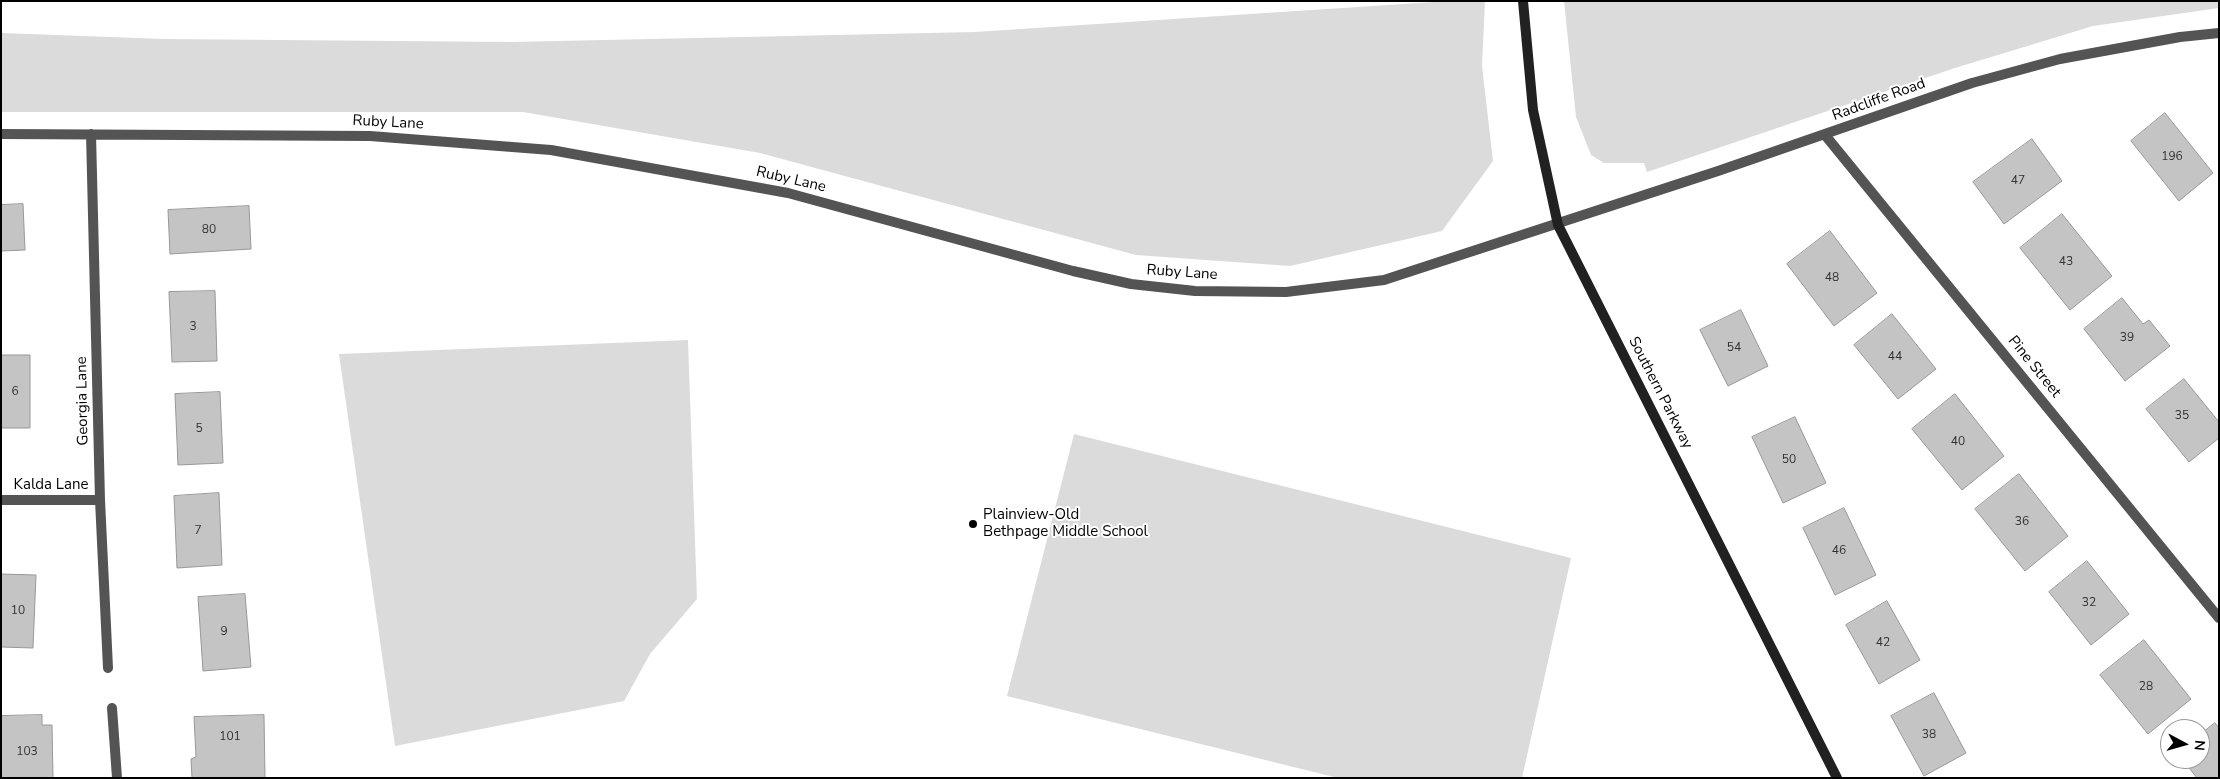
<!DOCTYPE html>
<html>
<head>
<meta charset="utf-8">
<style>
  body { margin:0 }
  #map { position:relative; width:2220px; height:779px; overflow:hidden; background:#fff; font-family:"Nunito Sans",sans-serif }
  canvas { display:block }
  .frame { position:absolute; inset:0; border:2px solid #000; pointer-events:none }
  .north { position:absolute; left:2160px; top:719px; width:50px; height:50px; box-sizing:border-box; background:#fff; border:1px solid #999; border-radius:50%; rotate:96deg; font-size:14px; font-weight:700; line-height:20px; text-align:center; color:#000 }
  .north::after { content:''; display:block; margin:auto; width:18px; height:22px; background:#000; clip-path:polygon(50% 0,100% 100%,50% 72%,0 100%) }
</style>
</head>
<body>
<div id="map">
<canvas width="2220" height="779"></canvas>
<div class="frame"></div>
<div class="north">N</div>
</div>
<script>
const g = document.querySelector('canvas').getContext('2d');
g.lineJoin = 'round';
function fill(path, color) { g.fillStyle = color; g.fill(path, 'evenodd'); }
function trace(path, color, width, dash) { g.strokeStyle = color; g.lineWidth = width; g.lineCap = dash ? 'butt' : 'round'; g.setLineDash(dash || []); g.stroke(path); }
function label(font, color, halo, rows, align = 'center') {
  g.font = font + ' "Nunito Sans",sans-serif'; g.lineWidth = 4; g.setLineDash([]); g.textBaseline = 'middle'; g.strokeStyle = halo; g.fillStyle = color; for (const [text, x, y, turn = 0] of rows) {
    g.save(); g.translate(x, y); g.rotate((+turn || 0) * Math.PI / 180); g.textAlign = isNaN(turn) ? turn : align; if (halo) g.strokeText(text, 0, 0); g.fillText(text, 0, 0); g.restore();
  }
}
fill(new Path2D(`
  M1449 1H1485L1482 66 1493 161 1442 231 1290 266 1136 255 760 153 523 112H1V33L164 39 512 42 975 32Z
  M1564 1H2219V8L2093 26 1955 68 1647 172 1644 163H1604L1591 155 1576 117Z
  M688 340 697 599 650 654 624 701 395 746 339 354Z
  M1074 434 1571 558 1522 778H1338L1007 696Z`), '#dbdbdb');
const building = new Path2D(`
  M2165 113 2213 173 2179 201 2131 141Z
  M2032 139 2062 181 2004 224 1973 182Z
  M23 204 25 250 1 251V205Z
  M249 206 251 249 170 254 168 210Z
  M2062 214 2112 276 2070 310 2020 248Z
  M1830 231 1877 293 1834 326 1787 264Z
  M215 291 217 361 172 362 169 292Z
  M2122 298 2143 324 2149 320 2170 346 2125 381 2084 329Z
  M1741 310 1768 366 1728 386 1700 330Z
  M1892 314 1936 369 1898 399 1854 345Z
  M1 355H30V428H1Z
  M2184 379 2219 422V438L2189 462 2146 409Z
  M220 392 223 463 178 465 175 394Z
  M1955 394 2004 456 1962 490 1912 429Z
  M1795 417 1826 483 1783 503 1752 437Z
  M2019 474 2068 536 2025 571 1975 509Z
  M219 493 222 565 177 568 174 496Z
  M1844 508 1876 575 1835 595 1803 528Z
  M2087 561 2129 614 2091 645 2049 592Z
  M1 574 36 575 33 648 1 647Z
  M245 594 251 667 203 671 198 597Z
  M1887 601 1920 660 1879 684 1846 625Z
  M2144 640 2191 699 2148 734 2100 675Z
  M1934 693 1966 753 1924 776 1891 716Z
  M42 715V725H52L53 778H1V716Z
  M264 715 265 778H192L191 759 196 757 194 717Z
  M2215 723 2219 728V778H2197L2182 759H2200V735Z`);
fill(building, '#c4c4c4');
trace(building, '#989898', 1);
trace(new Path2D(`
  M112 708 117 778`), '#545454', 10);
trace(new Path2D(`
  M1 134 370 136 551 150 788 193 1073 271 1131 284 1195 291 1286 292 1384 280 1718 171 1972 83 2060 59 2180 37 2219 33
  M91 134 100 500 108 668
  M1825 135 2219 618
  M1 500H100`), '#545454', 10);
trace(new Path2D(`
  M1523 1 1533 110 1558 225 1837 778`), '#212121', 10);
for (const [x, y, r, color] of [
  [973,524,5,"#000"]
]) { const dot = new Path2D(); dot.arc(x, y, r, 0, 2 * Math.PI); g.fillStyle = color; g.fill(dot); trace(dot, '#fff', 2); }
label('12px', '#313131', null, [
  ["196",2172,157],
  ["47",2018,181],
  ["80",209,230],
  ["43",2066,262],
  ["48",1832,278],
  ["3",193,327],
  ["39",2127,338],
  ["54",1734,348],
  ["44",1895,357],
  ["6",15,392],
  ["35",2182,416],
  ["5",199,429],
  ["40",1958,442],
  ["50",1789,460],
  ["36",2022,522],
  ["7",198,531],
  ["46",1839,551],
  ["32",2089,603],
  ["10",18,611],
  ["9",224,632],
  ["42",1883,643],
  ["28",2146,687],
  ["38",1929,735],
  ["101",230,737],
  ["103",27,752]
]);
label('15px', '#000', '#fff', [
  ["Radcliffe Road",1879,100,-20],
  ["Ruby Lane",388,123,3],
  ["Ruby Lane",791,180,13],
  ["Ruby Lane",1182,273,4],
  ["Pine Street",2034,367,51],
  ["Southern Parkway",1660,393,63],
  ["Georgia Lane",83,401,-91],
  ["Kalda Lane",51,485]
]);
label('15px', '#000', '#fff', [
  ["Plainview-Old",983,515],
  ["Bethpage Middle School",983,532]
], 'left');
</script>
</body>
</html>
